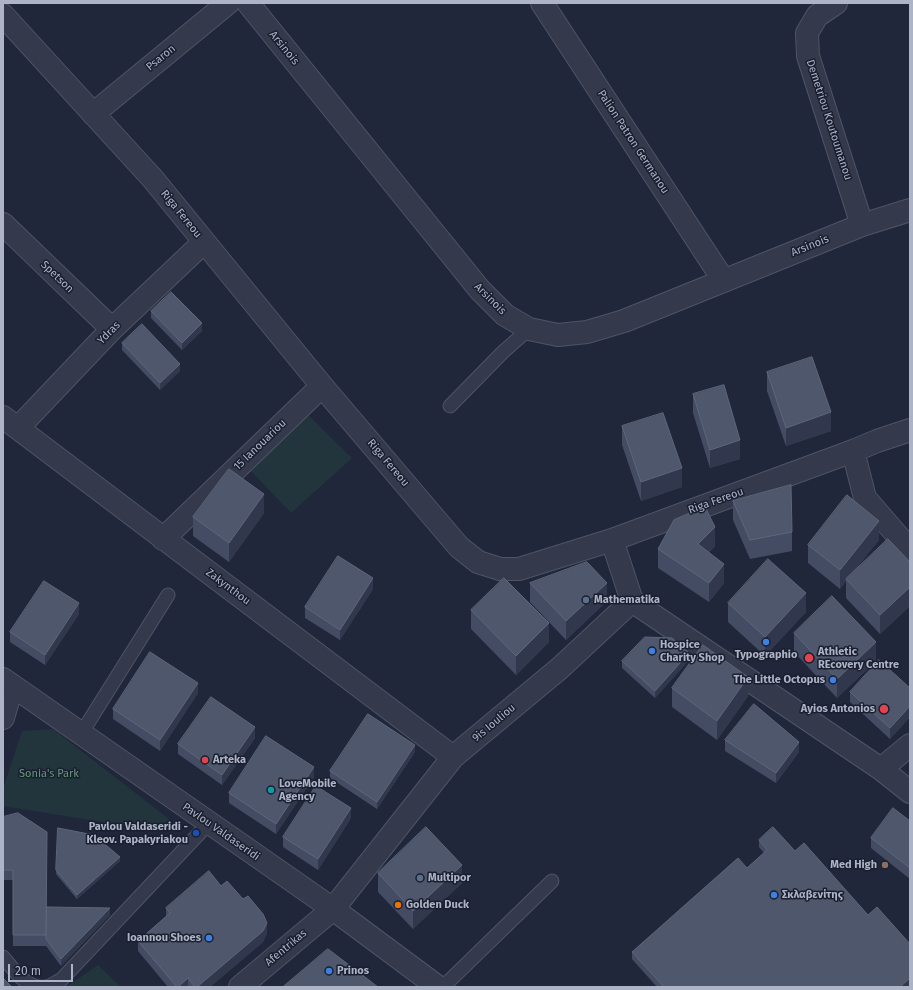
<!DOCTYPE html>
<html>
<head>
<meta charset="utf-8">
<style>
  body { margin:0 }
  #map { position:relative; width:913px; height:990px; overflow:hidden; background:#20273b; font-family:"Fira Sans",sans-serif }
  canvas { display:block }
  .frame { position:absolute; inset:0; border:4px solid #aeb4c7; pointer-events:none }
  .scale { position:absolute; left:8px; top:964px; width:65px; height:18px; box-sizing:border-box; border:2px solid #aeb4c7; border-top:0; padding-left:5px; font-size:12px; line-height:14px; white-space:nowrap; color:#aeb4c7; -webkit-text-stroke:3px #191f2f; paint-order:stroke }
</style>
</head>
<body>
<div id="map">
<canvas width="913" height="990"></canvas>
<div class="frame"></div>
<div class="scale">20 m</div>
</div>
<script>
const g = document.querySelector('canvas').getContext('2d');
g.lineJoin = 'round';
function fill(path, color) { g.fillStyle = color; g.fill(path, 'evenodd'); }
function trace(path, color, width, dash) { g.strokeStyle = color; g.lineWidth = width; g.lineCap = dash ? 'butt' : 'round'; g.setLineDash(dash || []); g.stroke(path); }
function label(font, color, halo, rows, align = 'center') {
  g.font = font + ' "Fira Sans",sans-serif'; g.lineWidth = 3; g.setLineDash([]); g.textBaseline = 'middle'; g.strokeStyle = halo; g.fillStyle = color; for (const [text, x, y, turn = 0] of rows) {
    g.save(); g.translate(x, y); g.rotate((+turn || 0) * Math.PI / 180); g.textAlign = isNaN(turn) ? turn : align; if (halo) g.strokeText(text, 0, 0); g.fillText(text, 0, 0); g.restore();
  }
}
fill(new Path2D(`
  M306 413 352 458 291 513 251 471Z
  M53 729 169 819 159 831 3 806V789L22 731Z
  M98 965 121 987H66Z`), '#22353c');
const service = new Path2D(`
  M450 406 503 352 529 329
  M81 734 168 595
  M3 957C14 970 27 990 46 987 51 986 56 982 61 980L209 823
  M443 987 552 881`);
const minor = new Path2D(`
  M248 3 480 290 505 315 529 329 558 335 587 332 624 321 862 225 910 210
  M542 3 724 281
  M836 3 817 16 807 33 808 56 862 225
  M3 15 153 179 322 386 459 547 478 562 500 569H519L612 540 853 451 877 441 910 430
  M93 114 228 3
  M3 224 112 329
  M3 417 453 757
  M18 428 112 329 204 242
  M853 451 865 498 910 550
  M163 539 322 386
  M612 540 632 601
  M632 601 881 769 910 792
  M3 718 12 687
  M881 769 910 745
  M240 987 333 909 453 757 560 668 632 601`);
const tertiary = new Path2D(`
  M3 679 333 909 438 987`);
trace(service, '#4e5466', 15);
trace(minor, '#4e5466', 24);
trace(tertiary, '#4e5466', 24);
trace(service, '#343a4b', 13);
trace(minor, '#343a4b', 22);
trace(tertiary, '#343a4b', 22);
fill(new Path2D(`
  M151 311 202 331 182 350 151 318Z
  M122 343 180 371 160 390 122 350Z
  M767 372 831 431 786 446 767 391Z
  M693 394 740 459 710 468 693 413Z
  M622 426 682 487 641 501 622 445Z
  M733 501 792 532V551L750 559 733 520Z
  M264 513 229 562 193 536V517Z
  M879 540 854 571 910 562V606L880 634 846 598V581L840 589 808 563V545Z
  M715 546 709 552 724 583 709 602 658 568V549Z
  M530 583 607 601 566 640 530 602Z
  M373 589 340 640 305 618V607Z
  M728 603 806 612 765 656 728 622Z
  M471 610 549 642 516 675 471 629Z
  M79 614 45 665 10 642V632Z
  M794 633 876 661 837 698 794 652Z
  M689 660 655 698 622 668V661Z
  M672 688 748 696 717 740 672 707Z
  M910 688V717L890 739 850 702V692Z
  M198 693 160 751 113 719V709Z
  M255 738 222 785 178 754V744Z
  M725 740 799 752 776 783 725 751Z
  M415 752 377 809 330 778V771Z
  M314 777 276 834 229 803V793Z
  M3 817 47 907 110 915 61 966 46 946H13V880H3Z
  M351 818 318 870 283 847V837Z
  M910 821V879L871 848V838Z
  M58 828 120 861 77 899 56 874Z
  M759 840 795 851 868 915 910 944V985L908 987H657L632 959V952L747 868 764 853 759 847Z
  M378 873 462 883 413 929 378 892Z
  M221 886 267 933 263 942 210 987H168L138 951V941L166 917V908Z`), '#444c63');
fill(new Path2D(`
  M202 323V331L182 350V343Z
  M180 364V371L160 390V383Z
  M831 412V431L786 446V428Z
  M740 440V459L710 468V450Z
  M682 468V487L641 501V482Z
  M264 494V513L229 562V543Z
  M879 521V540L847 580 846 579V581L840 589V570Z
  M715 527V546L698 563V544Z
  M724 564V583L709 602V583Z
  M373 578V589L340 640V630Z
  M607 583V601L566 640V621Z
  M910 587V606L880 634V615Z
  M806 593V612L765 656V637Z
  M79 603V614L45 665V655Z
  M549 623V642L516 675V656Z
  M876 642V661L837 698V679Z
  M689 653V660L655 698V691Z
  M748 677V696L717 740V721Z
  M198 683V693L160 751V740Z
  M910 706V717L890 739V728Z
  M255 727V738L222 785V775Z
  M799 742V752L776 783V773Z
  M415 745V752L377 809V802Z
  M314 767V777L276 834V824Z
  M351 808V818L318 870V859Z
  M120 857V861L77 899V895Z
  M462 865V883L413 929V911Z
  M110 908V915L61 966V959Z
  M267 923V933L263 942 210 987H197Z
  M188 978V987H178Z
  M910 978V985L908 987H900Z`), '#31384e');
const building = new Path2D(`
  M171 292 202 323 182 343 151 311Z
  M142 324 180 364 160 383 122 343Z
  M812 357 831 412 786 428 767 372Z
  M724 385 740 440 710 450 693 394Z
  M663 413 682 468 641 482 622 426Z
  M229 469 264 494 229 543 193 517Z
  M791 485 792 532 750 540 733 501Z
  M847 495 879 521 840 570 808 545Z
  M705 507 715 527 698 544 724 564 709 583 658 549 674 520Z
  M888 539 910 562V587L880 615 846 579Z
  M338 556 373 578 340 630 305 607Z
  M768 559 806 593 765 637 728 603Z
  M587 562 607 583 566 621 530 583Z
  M504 578 549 623 516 656 471 610Z
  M44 581 79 603 45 655 10 632Z
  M832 596 876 642 837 679 794 633Z
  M645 637 672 638 689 653 655 691 622 661Z
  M703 645 748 677 717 721 672 688Z
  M150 652 198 683 160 740 113 709Z
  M879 660 910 688V706L890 728 850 692Z
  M211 697 255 727 222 775 178 744Z
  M754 704 799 742 776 773 725 740Z
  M368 714 415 745 377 802 330 771Z
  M266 736 314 767 276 824 229 793Z
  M316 786 351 808 318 859 283 837Z
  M893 808 910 821V868L871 838Z
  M18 813 47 832 46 935H13V870H3V817Z
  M426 827 462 865 413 911 378 873Z
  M773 827 795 851 804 843 868 915 877 907 910 944V978L900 987H664L632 952 738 858 747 868 767 850 759 840Z
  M58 828 94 835 120 857 77 895 56 870Z
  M209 871 221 886 227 881 243 899 248 896 263 914 267 923 263 931 197 987H195L188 978 178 987H177L138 941 170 913 166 908Z
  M47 907 110 908 61 959 46 939Z
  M328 949 378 987H283Z
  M3 978 12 987H3Z`);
fill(building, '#4f576d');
trace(building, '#5e667b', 1);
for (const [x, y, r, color] of [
  [586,600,4,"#5c6f8a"],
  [766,642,4,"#3f7fe0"],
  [652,651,4,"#3f7fe0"],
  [809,658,5,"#e0444e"],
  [833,680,4,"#3f7fe0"],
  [884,709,5,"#e0444e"],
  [205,760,4,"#e0444e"],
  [271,790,4,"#0f9aa8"],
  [196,833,4,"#1a4fb4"],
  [885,865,4,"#8d6e63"],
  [420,878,4,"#5c6f8a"],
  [774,895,4,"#3f7fe0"],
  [398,905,4,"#e8710a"],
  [209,938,4,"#3f7fe0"],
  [329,971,4,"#3f7fe0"]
]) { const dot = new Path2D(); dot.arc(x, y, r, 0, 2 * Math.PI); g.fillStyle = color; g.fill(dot); trace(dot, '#191f2f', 1.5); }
label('11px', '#aeb4c7', '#191f2f', [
  ["Arsinois",284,48,51],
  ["Psaron",161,58,-39],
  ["Demetriou Koutoumanou",829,120,72],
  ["Palion Patron Germanou",633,142,57],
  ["Riga Fereou",181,214,51],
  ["Arsinois",810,246,-22],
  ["Spetson",57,277,44],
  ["Arsinois",490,299,45],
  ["Ydras",109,333,-45],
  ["15 Ianouariou",260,445,-44],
  ["Riga Fereou",388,463,50],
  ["Riga Fereou",716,501,-20],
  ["Zakynthou",228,587,37],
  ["9is Iouliou",494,723,-40],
  ["Pavlou Valdaseridi",221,832,35],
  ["Afentrikas",286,948,-40]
]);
label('bold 11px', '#aeb4c7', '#191f2f', [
  ["Mathematika",594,600],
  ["Hospice",660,645],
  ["Charity Shop",660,658],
  ["Athletic",818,652],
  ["REcovery Centre",818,665],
  ["Typographio",766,655,"center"],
  ["The Little Octopus",825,680,"right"],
  ["Ayios Antonios",875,709,"right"],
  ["Arteka",213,760],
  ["LoveMobile",279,784],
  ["Agency",279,797],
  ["Pavlou Valdaseridi -",188,827,"right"],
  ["Kleov. Papakyriakou",188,840,"right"],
  ["Med High",877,865,"right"],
  ["Multipor",428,878],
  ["Σκλαβενίτης",782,895],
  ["Golden Duck",406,905],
  ["Ioannou Shoes",201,938,"right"],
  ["Prinos",337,971]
], 'left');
label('11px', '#649a79', '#191f2f', [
  ["Sonia's Park",49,774]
]);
</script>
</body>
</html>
